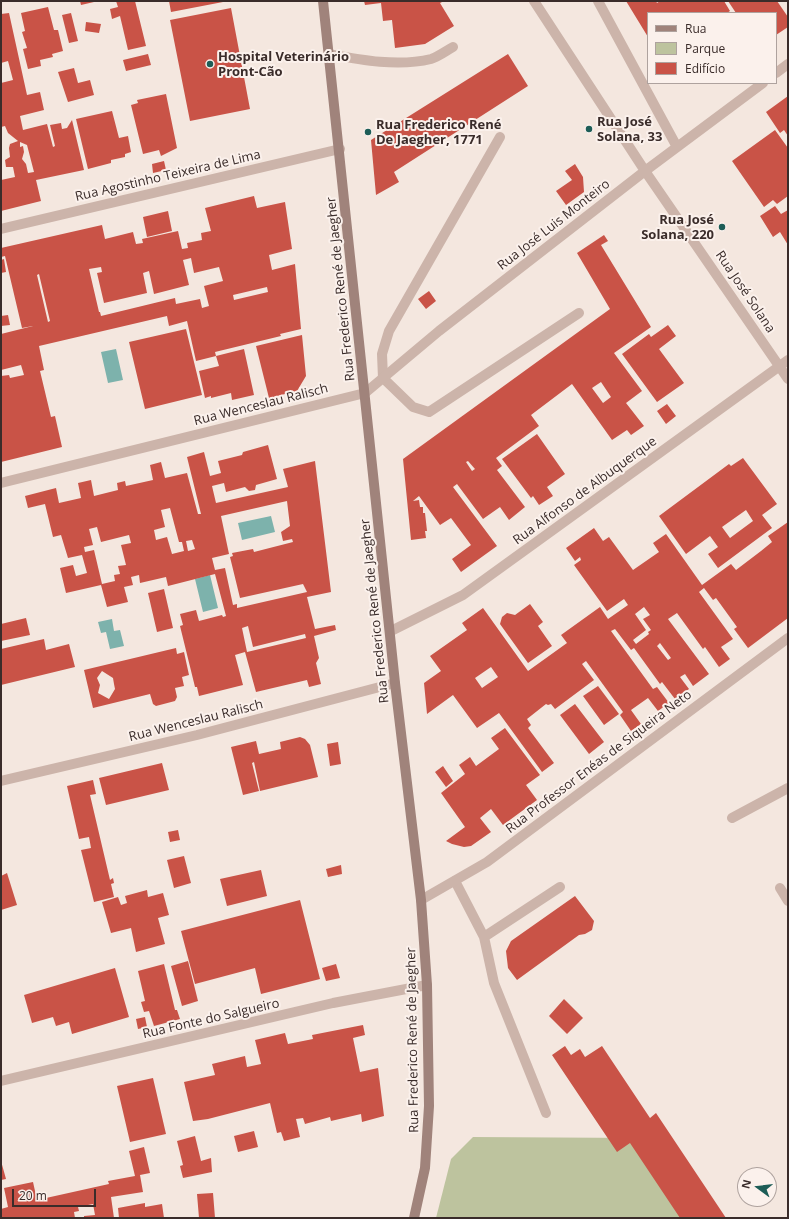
<!DOCTYPE html>
<html>
<head>
<meta charset="utf-8">
<style>
  body { margin:0 }
  #map { position:relative; width:789px; height:1219px; overflow:hidden; background:#f4e7df; font-family:"Open Sans",sans-serif }
  canvas { display:block }
  .frame { position:absolute; inset:0; border:2px solid #3a2c2a; pointer-events:none }
  .legend { position:absolute; left:647px; top:12px; width:130px; height:72px; box-sizing:border-box; background:#fbf1ec; border:1px solid #aea29e; margin:0; padding:5px 7px; list-style:none; font-size:12px; color:#3a2c2a }
  .legend li { display:flex; align-items:center; gap:8px; height:20px }
  .legend b { width:20px; border:1px solid #aea29e }
  .north { position:absolute; left:737px; top:1167px; width:40px; height:40px; box-sizing:border-box; background:#fbf1ec; border:1px solid #aea29e; border-radius:50%; rotate:285deg; font-size:11px; font-weight:700; line-height:16px; text-align:center; color:#3a2c2a }
  .north::after { content:''; display:block; margin:auto; width:14px; height:18px; background:#1d5d57; clip-path:polygon(50% 0,100% 100%,50% 72%,0 100%) }
  .scale { position:absolute; left:12px; top:1189px; width:84px; height:18px; box-sizing:border-box; border:2px solid #3a2c2a; border-top:0; padding-left:5px; font-size:12px; line-height:14px; white-space:nowrap; color:#3a2c2a; -webkit-text-stroke:3px #fbf1ec; paint-order:stroke }
</style>
</head>
<body>
<div id="map">
<canvas width="789" height="1219"></canvas>
<div class="frame"></div>
<ul class="legend">
<li><b style="height:5px;background:#a0837b"></b>Rua</li>
<li><b style="height:11px;background:#bdc39e"></b>Parque</li>
<li><b style="height:11px;background:#c95347"></b>Edifício</li>
</ul>
<div class="north">N</div>
<div class="scale">20 m</div>
</div>
<script>
const g = document.querySelector('canvas').getContext('2d');
g.lineJoin = 'round';
function fill(path, color) { g.fillStyle = color; g.fill(path, 'evenodd'); }
function trace(path, color, width, dash) { g.strokeStyle = color; g.lineWidth = width; g.lineCap = dash ? 'butt' : 'round'; g.setLineDash(dash || []); g.stroke(path); }
function label(font, color, halo, rows, align = 'center') {
  g.font = font + ' "Open Sans",sans-serif'; g.lineWidth = 4; g.setLineDash([]); g.textBaseline = 'middle'; g.strokeStyle = halo; g.fillStyle = color; for (const [text, x, y, turn = 0] of rows) {
    g.save(); g.translate(x, y); g.rotate((+turn || 0) * Math.PI / 180); g.textAlign = isNaN(turn) ? turn : align; if (halo) g.strokeText(text, 0, 0); g.fillText(text, 0, 0); g.restore();
  }
}
fill(new Path2D(`
  M473 1137 639 1138 702 1218H436L451 1159Z`), '#bdc39e');
fill(new Path2D(`
  M116 349 123 380 108 383 101 352Z
  M271 516 275 532 242 540 238 523Z
  M210 575 218 608 203 612 195 579Z
  M112 619 114 631 120 630 124 646 110 649 106 632 101 633 98 622Z`), '#7db2ac');
fill(new Path2D(`
  M80 1H94V2L81 5Z
  M116 1H135L146 46 128 50 120 16 112 19 110 9 118 7Z
  M169 1H223V2L171 12Z
  M364 1H444L440 3 454 26 425 44 395 48 392 20 383 21 381 3 365 5Z
  M626 1H656L657 3 660 1H724L730 11 727 13H648V37Z
  M728 1H777L788 17V27L776 35V13H736Z
  M48 7 54 30H58L63 51 52 54 53 57 40 60 41 66 28 69 23 49 27 48 22 32 25 31 21 13Z
  M231 8 250 109 190 121 170 20Z
  M9 13 27 95 40 92 44 110 20 116 23 130 47 124 53 147 55 146 50 125 61 123 62 129 67 128 72 120 84 170 36 180 41 201 1 211V180L15 177 13 167H6L5 160 10 157 9 148 10 144 18 141 8 133 5 126 1 127V83L13 80 8 61 1 63V14ZM20 142 27 145 34 172 28 173 26 164 22 159 24 152 23 146 20 147Z
  M71 13 78 41 69 43 62 15Z
  M86 22 101 24 99 33 85 31Z
  M148 54 151 65 126 71 123 60Z
  M508 54 528 86 394 172 399 182 376 195 371 140Z
  M74 68 78 83 90 80 94 95 68 102 58 72Z
  M166 94 177 148 161 156 159 150 143 154 131 105 138 103 137 100Z
  M788 96V136L784 130 780 133 766 112Z
  M112 111 119 138 128 136 131 152 125 154V157L111 160V163L88 169 76 119Z
  M775 130 788 148V196L777 204 773 200 764 207 732 161Z
  M164 161 166 170 153 173 152 164Z
  M575 164 583 177 584 192 566 205 556 191 572 180 565 171Z
  M254 196 257 208 285 202 292 249 269 255 272 270 295 264 301 329 280 334 281 336 215 352 216 356 196 361 187 321 169 326 167 316 39 346 44 370 40 371 51 417 55 416 62 447 1 462V376L9 375 10 378 24 375 21 365 1 370V334L33 326 22 328 5 256 1 257V248L102 225 105 239 133 232 136 244 143 243 142 239 178 231 182 249 188 248 187 243 202 240 201 233 211 231 205 208ZM191 258 194 273 219 267 223 281 204 286 209 306 202 308 200 299 176 304 175 298 101 316 100 312H99L89 269 101 267 102 272 97 273 104 303 147 293 143 273 149 271 154 294 189 285 183 260ZM39 274 50 321 48 322 37 275ZM267 287 268 292 234 300 233 295Z
  M775 206 781 214 788 210V245L780 232 773 237 760 216Z
  M168 211 172 231 147 237 143 217Z
  M604 235 608 241 601 245 651 327 614 353 642 391 626 403 644 426 631 435 627 430 612 440 572 384 531 415 539 426 496 458 502 466 497 470 525 507 509 520 500 507 483 519 457 484 453 487 497 546 461 572 452 559 471 545 451 518 440 525 419 496 413 501 419 500 420 507H423V513H425L427 531H425L426 538 411 540 403 459 610 309 577 253ZM601 382 611 397 603 403 592 388ZM468 461 475 469 472 471 466 462Z
  M4 259 6 272 1 273V260Z
  M429 291 436 301 426 309 418 299Z
  M8 315 10 325 1 326V316Z
  M668 325 676 336 659 349 684 383 657 402 622 354 649 334 651 337Z
  M186 329 202 395 145 409 129 342Z
  M302 335 306 376 297 391 269 398 256 346Z
  M244 349 254 395 232 400 231 393 211 398V396L205 398 199 371 219 366 216 356Z
  M667 404 676 416 666 424 657 411Z
  M537 434 565 474 547 487 553 496 539 505 533 496 531 498 502 459Z
  M268 445 277 479 256 485 255 490 249 491 245 487 226 492 224 483 212 486 216 503 288 487 283 469 315 461 331 592 307 597 315 629 335 625 336 630 314 636 319 658 316 663 321 684 309 687 307 680 256 692 245 652 235 655 243 685 199 696 197 687H195L180 626 183 625 180 614 196 610 199 621 222 615 223 617 226 616 215 574 168 586 166 577 140 583 139 575 131 577 133 585 124 587 128 602 107 607 101 585 66 593 60 568 73 565 76 576 87 573 82 555 68 558 61 535 53 537 45 504 28 508 25 496 56 488 59 503 81 498 78 483 91 480 94 496 118 490 117 483 125 481 126 486 153 480 150 465 161 462 165 478 187 473 198 514H201L187 457 204 452 210 476 221 473 218 461 242 455 243 452ZM287 501 290 526 281 532 283 541 292 539 293 542 254 552 253 549 232 553 233 556 230 557 240 598 303 584 307 592 237 608V604L233 605 225 568 215 570 212 558 229 554 221 516ZM170 508 179 542H182L184 551 172 554 167 537 156 540 154 530 165 527 161 510ZM97 527 101 542 129 535 131 543 121 545 126 565 118 566 120 574 114 575 115 581 102 584 94 550 85 552 84 547 93 545 89 529ZM192 540 195 549 188 551 186 541ZM248 626 253 647 305 634 306 638 247 652 242 628Z
  M743 458 777 504 762 515 772 528 718 568 708 554 718 547 710 536 686 554 659 516 729 464 731 466ZM746 510 753 521 730 538 722 527Z
  M788 522V618L748 648 734 629 737 627 716 598 713 600 704 588 699 592 733 639 721 647 730 659 719 667 705 647 703 649 677 613 668 619 709 674 693 686 685 674 680 677 689 689 675 699 662 682 660 684 634 648 631 650 615 629 611 631 653 689 657 687 669 703 658 711 648 698 631 710 641 724 631 731 620 715 623 712 586 661 582 664 594 680 555 709 551 704 548 705 546 704 527 719 531 725 528 728 554 763 542 772 499 713 477 728 453 695 427 714 424 683 441 671 430 656 467 630 462 623 483 608 528 671 567 643 561 635 600 607 608 619 628 605 624 599 607 611 574 565 581 560 580 557 575 561 566 548 594 528 603 541 609 537 633 570 659 552 653 543 666 534 702 585 731 564 736 570 761 551 772 542 768 536ZM644 607 650 615 643 619 651 630 648 632 649 634 636 644 633 640 646 630 635 614ZM660 643 671 658 668 660 657 646ZM491 667 498 677 482 688 475 678Z
  M164 589 173 628 157 632 148 593Z
  M530 604 543 622 538 626 552 646 528 663 500 624 502 617 507 613 515 615Z
  M26 618 30 635 1 641V624Z
  M44 639 46 650 69 644 75 667 1 685V649Z
  M176 648 177 654 184 652 189 675 182 677 184 686 175 688 177 697 175 701 156 706 153 704 150 694 93 708 84 670ZM102 671 113 678 114 684 115 689 109 699 98 693 100 685 97 678Z
  M598 686 619 714 604 725 583 696Z
  M575 704 604 742 589 754 560 715Z
  M505 728 540 775 526 785 537 800 503 825 491 809 480 818 491 832 471 846 464 847 452 844 446 841 465 827 441 793 465 774 459 765 470 757 476 766 499 749 491 738Z
  M300 737 305 739 310 745 318 777 260 791 254 762 252 763 259 791 243 795 231 747 256 741 259 754 281 749 280 742Z
  M338 742 341 764 330 766 327 744Z
  M162 763 169 790 106 805 99 778Z
  M443 766 453 781 446 787 435 772Z
  M93 780 96 794 90 795 110 880 113 878 114 883 111 884 114 897 94 902 81 850 91 848 89 837 79 839 67 786Z
  M178 830 180 840 170 842 168 832Z
  M184 856 191 883 174 888 167 860Z
  M341 865 342 874 328 877 326 869Z
  M261 870 267 896 227 906 220 879Z
  M7 873 17 905 1 910V876Z
  M147 890 148 897 163 893 169 915 158 918 165 944 136 952 131 928 111 933 102 902 118 897 121 905 127 903 125 896Z
  M575 896 594 921 592 930 585 934 579 935 517 980 508 968 506 951 511 941Z
  M300 900 320 979 261 994 255 968 195 984 181 931Z
  M188 961 198 1001 182 1006 171 966Z
  M164 964 175 1010H177L180 1019 154 1026 149 1011 144 1012 141 1002 145 1001 138 971Z
  M336 964 340 978 326 981 322 968Z
  M115 968 129 1017 72 1034 69 1022 56 1026 53 1017 32 1023 24 995Z
  M564 999 583 1018 567 1034 549 1016Z
  M145 1017 147 1027 138 1029 136 1019Z
  M363 1025 365 1035 353 1038 360 1072 378 1068 384 1116 362 1122 361 1114 331 1121 330 1117 305 1124 303 1118 296 1119 300 1137 284 1141 281 1132 277 1133 270 1103 208 1119 193 1121 184 1082 215 1075 212 1064 245 1056 247 1067 261 1064 255 1040 285 1033 288 1044 313 1039 312 1035Z
  M565 1046 571 1055 580 1049 585 1057 602 1046 650 1118 656 1113 726 1218H680L630 1143 617 1152 552 1055Z
  M153 1078 166 1134 130 1142 117 1086Z
  M254 1131 258 1147 238 1152 234 1136Z
  M195 1136 201 1161 211 1158 212 1172 183 1178 180 1166 183 1165 177 1141Z
  M144 1147 150 1173 140 1175 143 1192 111 1197 114 1218H84V1216L95 1215 93 1204 78 1207 79 1211 74 1212 75 1218H1V1209L8 1207 4 1188 33 1182 37 1200 109 1184 108 1181 135 1176 129 1151Z
  M1 1161 6 1179 1 1180Z
  M213 1193 215 1218H199L197 1194Z
  M145 1203V1207L162 1204 164 1218H119L118 1208Z`), '#c95347');
trace(new Path2D(`
  M329 54C361 60 398 67 431 59 438 57 446 51 453 47
  M500 137 389 331 382 354 383 378 413 407 429 412 579 313
  M732 818 788 788
  M455 881 484 937 494 983 546 1113
  M780 888 788 901
  M484 937 560 887`), '#ccb4aa', 10);
trace(new Path2D(`
  M534 1 645 171 788 379
  M598 1 677 147
  M776 73 788 64
  M1 229 340 149
  M1 483 365 393 439 331 645 171 763 83
  M391 631 463 595 788 360
  M1 781 197 735 395 683
  M421 900 487 862 788 638
  M1 1081 333 1003 427 985`), '#ccb4aa', 10);
trace(new Path2D(`
  M323 1 395 683 421 900 427 985 429 1106 425 1168 414 1218`), '#a0837b', 10);
for (const [x, y, r, color] of [
  [210,64,4,"#1d5d57"],
  [589,129,4,"#1d5d57"],
  [368,132,4,"#1d5d57"],
  [722,227,4,"#1d5d57"]
]) { const dot = new Path2D(); dot.arc(x, y, r, 0, 2 * Math.PI); g.fillStyle = color; g.fill(dot); trace(dot, '#fbf1ec', 1.5); }
label('bold 13px', '#3a2c2a', '#fbf1ec', [
  ["Hospital Veterinário",218,57],
  ["Pront-Cão",218,72],
  ["Rua José",597,122],
  ["Solana, 33",597,137],
  ["Rua Frederico René",376,125],
  ["De Jaegher, 1771",376,140],
  ["Rua José",714,220,"right"],
  ["Solana, 220",714,235,"right"]
], 'left');
label('13px', '#3a2c2a', '#fbf1ec', [
  ["Rua Agostinho Teixeira de Lima",168,176,-13],
  ["Rua José Luis Monteiro",554,225,-38],
  ["Rua Frederico René de Jaegher",341,289,-96],
  ["Rua José Solana",745,292,56],
  ["Rua Wenceslau Ralisch",261,405,-14],
  ["Rua Alfonso de Albuquerque",585,491,-36],
  ["Rua Frederico René de Jaegher",375,611,-96],
  ["Rua Wenceslau Ralisch",196,721,-14],
  ["Rua Professor Enéas de Siqueira Neto",599,762,-37],
  ["Rua Fonte do Salgueiro",211,1019,-13],
  ["Rua Frederico René de Jaegher",413,1040,-91]
]);
</script>
</body>
</html>
